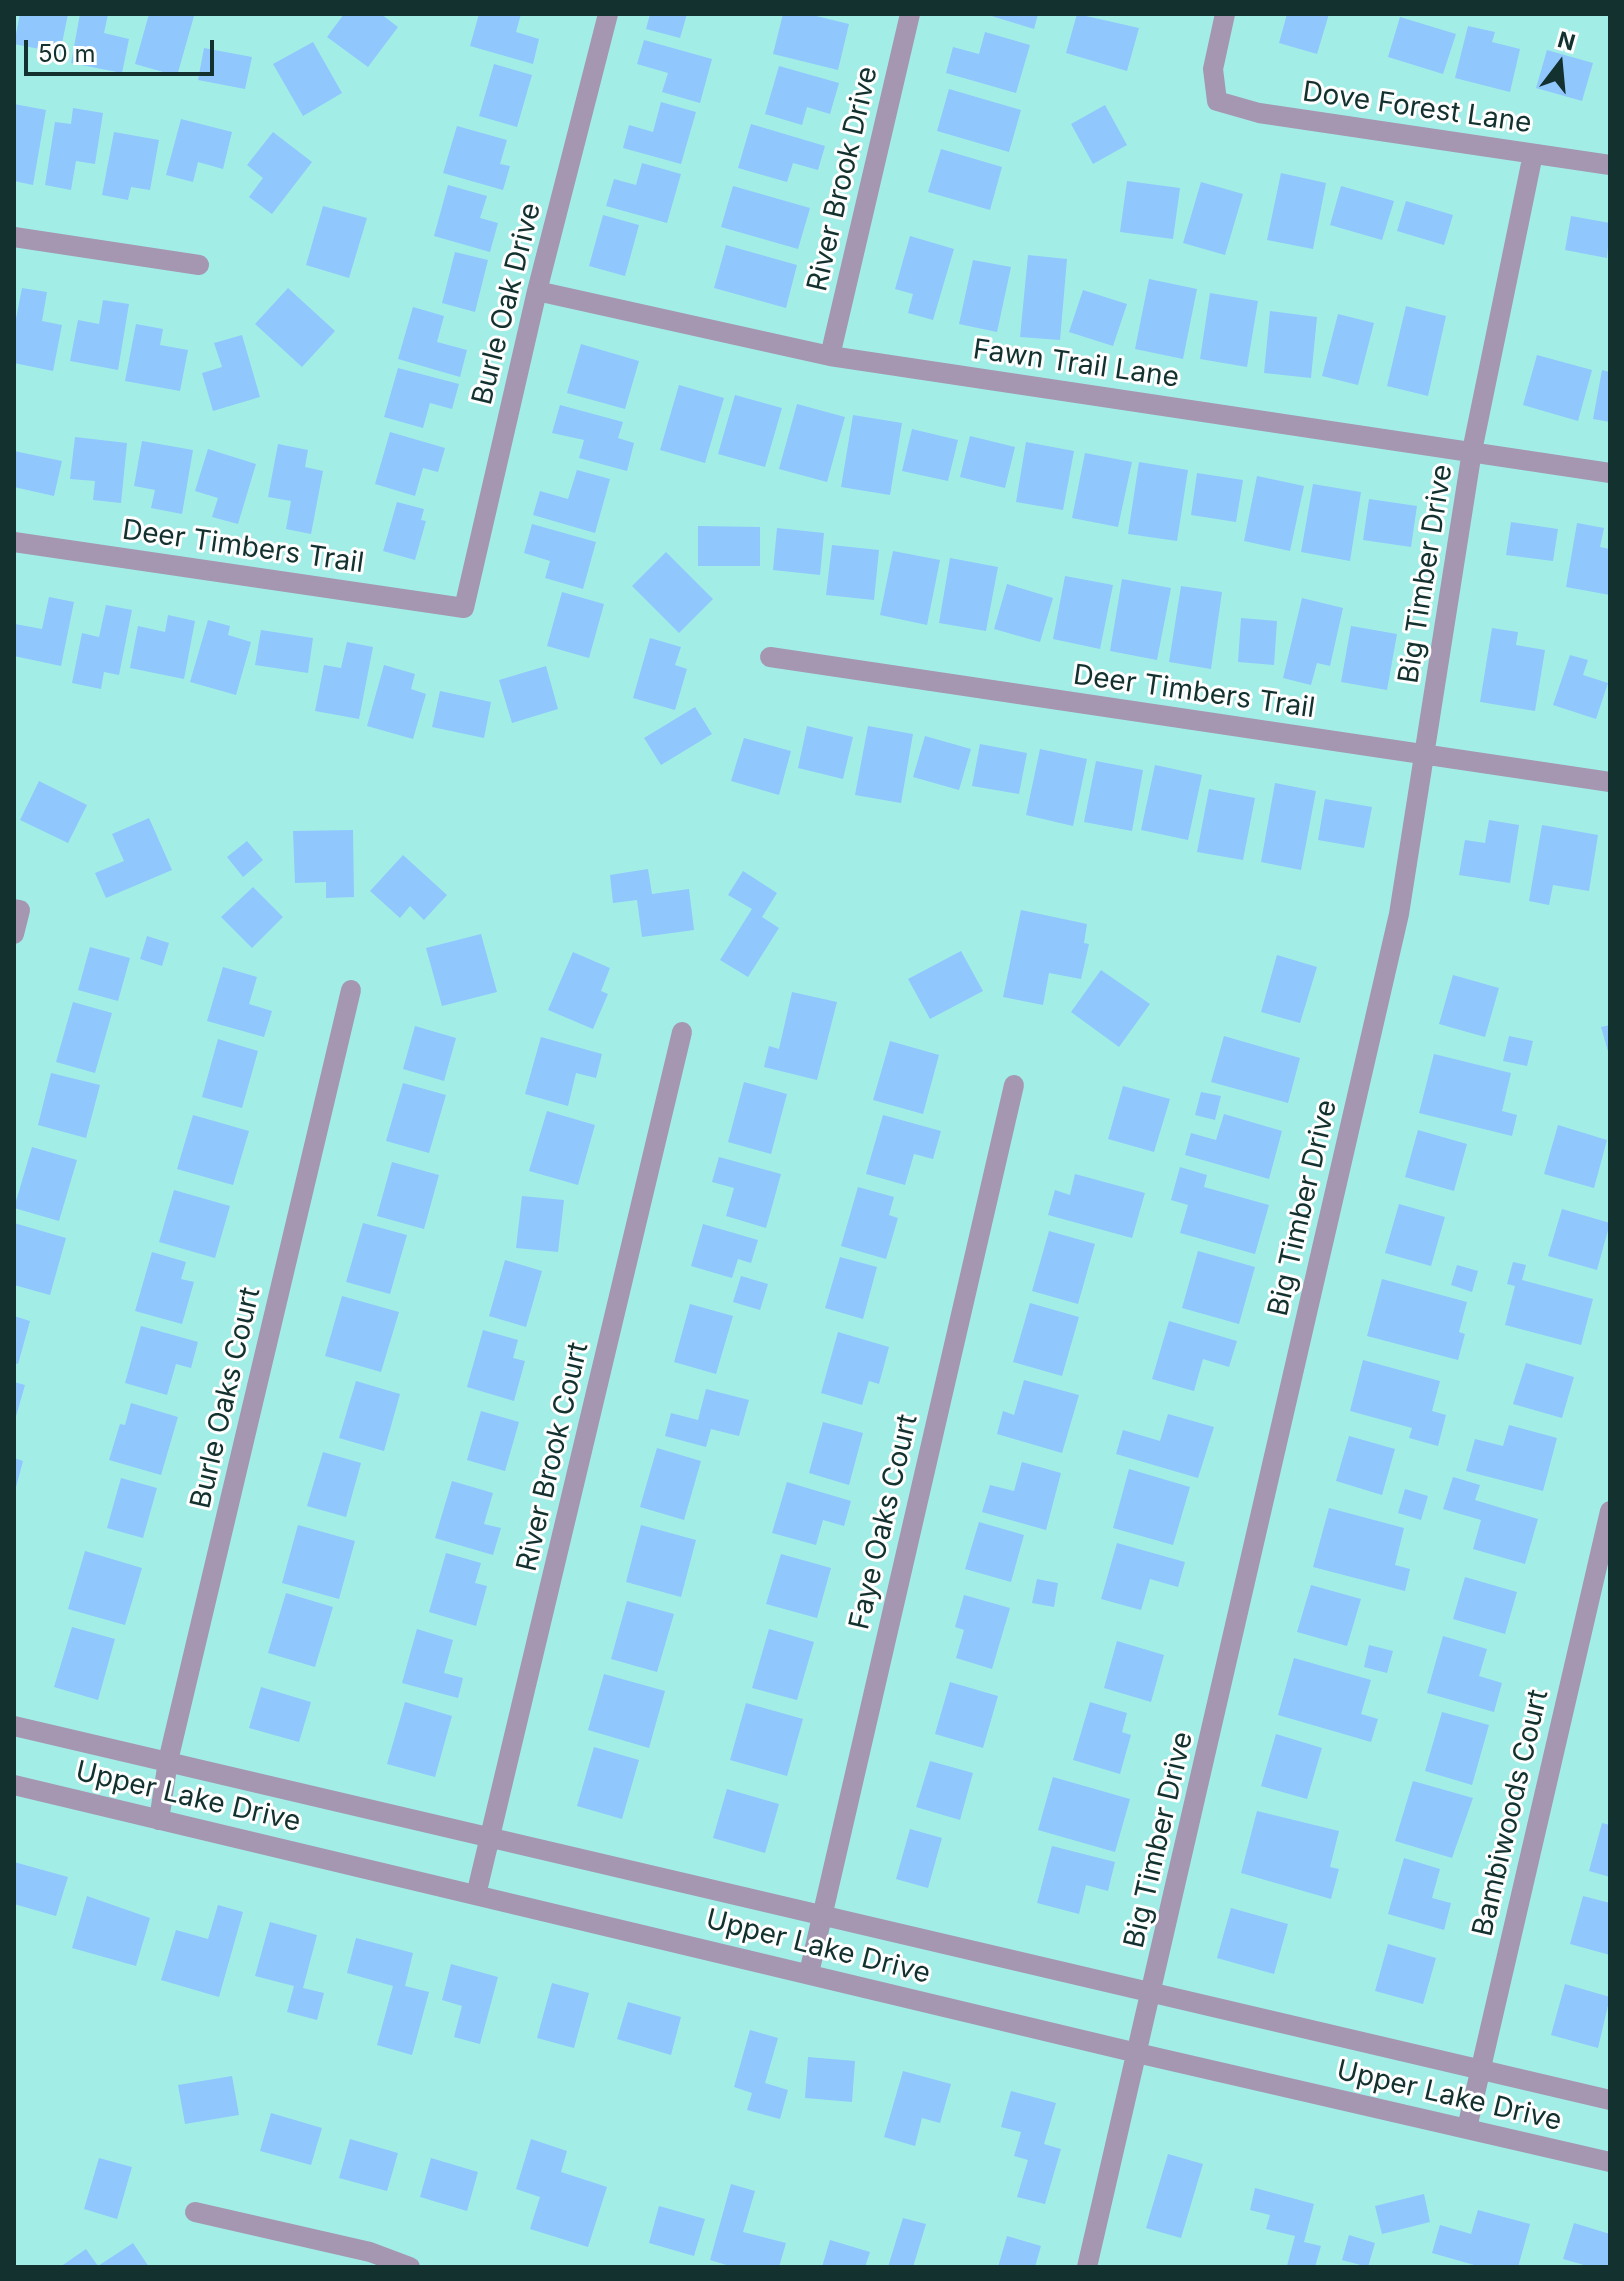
<!DOCTYPE html>
<html>
<head>
<meta charset="utf-8">
<style>
  body { margin:0 }
  #map { position:relative; width:1624px; height:2281px; overflow:hidden; background:#a2eee7; font-family:Inter,sans-serif }
  canvas { display:block }
  .frame { position:absolute; inset:0; border:16px solid #12312f; pointer-events:none }
  .north { position:absolute; left:1520px; top:24px; width:80px; height:80px; -webkit-text-stroke:6px #fefefe; paint-order:stroke; rotate:16deg; font-size:22px; font-weight:700; line-height:32px; text-align:center; color:#12312f }
  .north::after { content:''; display:block; margin:auto; width:28px; height:36px; background:#12312f; clip-path:polygon(50% 0,100% 100%,50% 72%,0 100%) }
  .scale { position:absolute; left:24px; top:40px; width:190px; height:36px; box-sizing:border-box; border:4px solid #12312f; border-top:0; padding-left:10px; font-size:24px; line-height:28px; white-space:nowrap; color:#12312f; -webkit-text-stroke:6px #fefefe; paint-order:stroke }
</style>
</head>
<body>
<div id="map">
<canvas width="1624" height="2281"></canvas>
<div class="frame"></div>
<div class="north">N</div>
<div class="scale">50 m</div>
</div>
<script>
const g = document.querySelector('canvas').getContext('2d');
g.lineJoin = 'round';
function fill(path, color) { g.fillStyle = color; g.fill(path, 'evenodd'); }
function trace(path, color, width, dash) { g.strokeStyle = color; g.lineWidth = width; g.lineCap = dash ? 'butt' : 'round'; g.setLineDash(dash || []); g.stroke(path); }
function label(font, color, halo, rows, align = 'center') {
  g.font = font + ' Inter,sans-serif'; g.lineWidth = 6; g.setLineDash([]); g.textBaseline = 'middle'; g.strokeStyle = halo; g.fillStyle = color; for (const [text, x, y, turn = 0] of rows) {
    g.save(); g.translate(x, y); g.rotate((+turn || 0) * Math.PI / 180); g.textAlign = isNaN(turn) ? turn : align; if (halo) g.strokeText(text, 0, 0); g.fillText(text, 0, 0); g.restore();
  }
}
fill(new Path2D(`
  M20 14H68L60 53 14 44Z
  M80 14H108L104 33 129 39 122 73 71 63Z
  M149 14 194 16 177 76 135 64Z
  M344 14H381L398 27 368 67 327 37Z
  M479 14H521L516 32 539 39 533 64 470 46Z
  M650 14H687L680 38 646 29Z
  M783 14H808L849 24 838 70 773 54Z
  M985 14H1038L1034 29Z
  M1077 14 1139 28 1127 71 1066 53Z
  M1287 14H1329L1317 54 1279 43Z
  M1400 17 1456 34 1443 74 1388 57Z
  M1468 26 1495 32 1492 42 1520 49 1510 92 1455 78Z
  M985 32 1030 45 1016 93 946 73 953 47 979 54Z
  M644 40 712 59 700 103 662 92 668 73 637 64Z
  M313 42 342 93 303 116 273 64Z
  M204 48 252 57 245 89 198 80Z
  M1547 50 1593 63 1582 101 1536 88Z
  M494 64 532 75 517 127 479 116Z
  M779 66 839 83 830 114 807 107 802 125 765 114Z
  M949 89 1021 110 1009 152 937 131Z
  M661 102 696 112 681 164 623 148 629 125 653 132Z
  M14 104 46 110 33 185 14 181Z
  M1105 105 1127 145 1093 164 1071 124Z
  M73 108 103 113 95 164 76 161 71 190 45 185 55 122 71 124Z
  M181 119 232 132 223 169 198 162 193 182 166 175Z
  M751 124 825 146 818 170 793 163 787 182 738 168Z
  M457 126 507 140 500 164 510 166 503 190 443 173Z
  M114 132 159 140 150 190 131 187 128 200 102 195Z
  M273 132 312 162 272 214 249 197 263 178 247 165Z
  M941 149 1002 167 990 210 928 192Z
  M642 163 681 174 667 223 606 206 614 179 636 185Z
  M1281 173 1326 183 1313 249 1267 240Z
  M1127 181 1180 188 1173 239 1120 232Z
  M1201 182 1243 194 1225 255 1183 243Z
  M448 185 487 196 480 218 498 223 490 252 434 236Z
  M733 186 810 208 798 249 721 227Z
  M1341 186 1394 201 1382 240 1330 225Z
  M1406 201 1453 215 1444 245 1397 231Z
  M323 206 367 218 349 278 306 265Z
  M603 215 639 225 625 276 589 266Z
  M1571 216 1610 223 1607 258 1565 250Z
  M910 236 954 249 933 320 908 313 913 294 895 289Z
  M726 245 797 265 786 308 714 288Z
  M455 252 488 260 475 312 442 303Z
  M1028 255 1067 259 1060 340 1020 337Z
  M973 260 1011 267 997 332 959 324Z
  M1149 279 1197 289 1183 359 1135 349Z
  M22 288 47 292 42 321 62 325 53 371 14 363V329Z
  M288 288 335 331 302 367 255 324Z
  M1083 290 1127 304 1113 346 1069 332Z
  M1210 293 1258 301 1247 367 1200 359Z
  M103 300 129 304 118 370 70 361 78 320 99 324Z
  M1406 306 1446 316 1428 396 1387 386Z
  M413 307 444 316 437 342 467 350 460 377 398 359Z
  M1270 311 1317 317 1311 378 1264 373Z
  M1338 314 1374 323 1358 385 1322 376Z
  M136 324 163 329 160 345 188 350 180 391 125 381Z
  M242 335 260 397 213 411 202 373 222 367 214 343Z
  M581 344 639 361 625 409 567 393Z
  M1537 355 1592 370 1578 421 1523 405Z
  M398 368 459 384 452 409 430 403 423 428 384 417Z
  M1602 370 1610 372V422L1593 419Z
  M679 385 724 398 705 463 660 450Z
  M735 395 782 408 765 467 718 454Z
  M797 404 845 417 827 482 779 469Z
  M560 405 623 422 618 438 634 443 627 471 579 458 584 440 552 433Z
  M853 415 902 423 890 495 841 487Z
  M912 429 958 440 948 481 902 471Z
  M390 432 445 448 438 472 423 468 415 496 375 484Z
  M970 436 1015 447 1005 488 960 477Z
  M75 437 127 443 121 503 93 500 95 481 70 479Z
  M142 441 193 450 182 514 151 508 155 490 134 486Z
  M1026 442 1074 451 1063 510 1016 502Z
  M278 444 308 450 305 467 323 471 311 534 286 529 291 501 268 497Z
  M208 449 256 464 238 524 212 517 218 498 195 491Z
  M14 451 62 461 54 496 14 487Z
  M1085 453 1132 462 1118 527 1072 518Z
  M1139 462 1188 470 1177 541 1128 534Z
  M577 470 610 479 595 533 533 515 540 491 568 499Z
  M1197 473 1243 480 1236 522 1191 515Z
  M1257 476 1304 486 1290 551 1244 541Z
  M1313 484 1361 492 1350 561 1301 552Z
  M1369 499 1417 506 1411 547 1363 540Z
  M397 502 424 509 421 520 426 521 415 560 383 551Z
  M1511 522 1558 529 1553 561 1506 555Z
  M1577 523 1604 528 1600 547 1610 549V595L1566 587Z
  M532 524 596 542 583 589 545 578 550 561 524 553Z
  M698 526 760 527V566H698Z
  M777 528 824 533 820 575 773 570Z
  M832 545 879 550 874 600 826 595Z
  M893 551 940 560 927 625 880 615Z
  M666 552 713 599 679 633 632 586Z
  M950 558 998 567 986 631 939 623Z
  M1065 576 1113 585 1100 649 1053 639Z
  M1122 579 1171 588 1157 660 1110 651Z
  M1007 584 1053 598 1040 642 994 629Z
  M1181 586 1222 592 1211 669 1169 662Z
  M562 592 604 604 589 658 547 646Z
  M49 597 74 602 61 666 14 656 15 624 42 629Z
  M1302 598 1343 608 1330 666 1317 663 1311 685 1283 678Z
  M106 605 132 610 119 675 104 672 101 689 72 683 82 633 99 637Z
  M168 615 195 621 184 679 130 668 138 626 165 632Z
  M1241 618 1277 621 1274 665 1238 662Z
  M208 620 230 626 228 635 251 642 236 695 190 682Z
  M1351 626 1397 634 1387 690 1341 682Z
  M1492 628 1518 632 1516 645 1545 650 1535 711 1480 702Z
  M261 630 313 638 308 673 255 665Z
  M650 638 681 647 675 665 687 669 675 710 633 698Z
  M347 642 373 647 359 719 315 711 324 665 341 668Z
  M1570 655 1588 660 1583 675 1608 683 1596 719 1553 705Z
  M384 665 415 674 411 689 426 694 413 739 367 726Z
  M546 666 558 709 512 723 499 680Z
  M440 691 491 702 484 738 432 727Z
  M695 707 712 734 661 765 644 738Z
  M807 726 853 737 843 779 798 768Z
  M868 726 913 734 901 803 855 795Z
  M925 736 971 749 959 790 913 777Z
  M744 738 791 751 779 795 731 781Z
  M980 744 1027 753 1019 794 972 786Z
  M1040 749 1087 759 1073 826 1026 815Z
  M1096 761 1143 770 1132 831 1084 822Z
  M1155 765 1202 775 1188 840 1141 830Z
  M39 781 87 805 68 843 20 820Z
  M1275 783 1316 791 1301 870 1261 862Z
  M1209 789 1255 798 1243 860 1197 852Z
  M1325 799 1372 807 1364 848 1318 840Z
  M149 818 172 870 106 898 95 873 124 861 112 834Z
  M1489 820 1519 825 1510 883 1459 875 1465 840 1485 843Z
  M1542 825 1598 835 1589 891 1553 885 1549 905 1529 901Z
  M353 830 354 897 326 898V882L295 883 293 831Z
  M247 841 263 860 243 877 227 857Z
  M403 855 447 895 424 920 410 906 400 918 370 891Z
  M648 869 652 894 689 889 694 930 642 937 637 900 613 903 610 875Z
  M743 871 777 893 762 917 779 928 748 977 720 960 752 909 728 895Z
  M253 887 283 917 252 948 221 917Z
  M1021 910 1087 924 1084 943 1089 944 1081 979 1049 973 1043 1005 1003 997Z
  M481 934 497 992 442 1006 426 948Z
  M147 936 169 943 162 966 140 959Z
  M90 947 130 958 118 1001 78 990Z
  M961 951 983 991 930 1019 908 979Z
  M573 952 610 968 601 991 608 994 593 1029 548 1010Z
  M1277 955 1317 967 1300 1023 1261 1012Z
  M223 967 257 977 249 1004 272 1011 264 1037 207 1021Z
  M1101 970 1150 1004 1119 1047 1071 1012Z
  M1453 975 1499 988 1485 1037 1439 1024Z
  M792 992 837 1002 817 1080 764 1067 769 1046 779 1049Z
  M73 1002 112 1013 95 1073 56 1062Z
  M1610 1025V1055H1609L1601 1027Z
  M415 1026 456 1038 444 1081 403 1069Z
  M1224 1036 1300 1058 1288 1103 1211 1082Z
  M1509 1036 1533 1041 1527 1066 1503 1061Z
  M541 1037 602 1054 596 1078 576 1073 568 1106 525 1094Z
  M218 1039 258 1051 242 1108 202 1097Z
  M890 1041 939 1055 923 1114 873 1100Z
  M1434 1054 1511 1073 1502 1111 1517 1115 1512 1136 1419 1113Z
  M51 1073 100 1085 86 1138 38 1125Z
  M744 1082 787 1094 771 1154 728 1142Z
  M403 1083 446 1095 429 1153 386 1141Z
  M1123 1086 1170 1099 1154 1152 1108 1139Z
  M1201 1092 1221 1096 1215 1120 1195 1115Z
  M547 1111 595 1125 578 1185 529 1171Z
  M1224 1114 1282 1131 1269 1179 1185 1155 1191 1133 1216 1140Z
  M193 1115 249 1131 233 1185 177 1169Z
  M883 1115 941 1131 933 1159 914 1154 905 1185 866 1174Z
  M1558 1125 1607 1140 1594 1188 1544 1174Z
  M1418 1130 1467 1144 1454 1191 1405 1177Z
  M32 1147 77 1160 59 1221 14 1208Z
  M719 1157 781 1174 766 1228 726 1216 734 1188 712 1182Z
  M392 1162 439 1175 424 1229 377 1216Z
  M1180 1167 1207 1175 1204 1187 1269 1205 1255 1254 1180 1233 1188 1205 1171 1200Z
  M1075 1174 1145 1193 1132 1238 1048 1215 1055 1190 1070 1195Z
  M858 1187 894 1197 889 1215 898 1218 886 1259 841 1246Z
  M174 1190 230 1206 215 1258 159 1242Z
  M522 1196 564 1200 558 1252 516 1248Z
  M1399 1204 1445 1217 1431 1266 1385 1253Z
  M1562 1209 1610 1223 1597 1270 1548 1256Z
  M14 1223 66 1238 50 1295 14 1285Z
  M363 1223 407 1235 390 1294 346 1282Z
  M703 1224 758 1240 751 1263 738 1259 732 1278 691 1266Z
  M1049 1231 1095 1244 1078 1304 1032 1291Z
  M1198 1251 1255 1267 1239 1324 1182 1308Z
  M152 1252 186 1262 181 1279 194 1282 182 1324 135 1311Z
  M840 1257 877 1267 863 1319 825 1308Z
  M505 1260 542 1271 526 1327 489 1316Z
  M1513 1262 1526 1265 1522 1280 1593 1299 1581 1345 1505 1325 1515 1286 1507 1284Z
  M1457 1265 1478 1271 1472 1292 1451 1285Z
  M741 1276 768 1284 760 1310 733 1302Z
  M1382 1279 1467 1302 1459 1332 1465 1334 1458 1360 1367 1336Z
  M342 1296 399 1312 381 1372 325 1356Z
  M1030 1303 1079 1317 1062 1376 1013 1362Z
  M690 1304 733 1316 716 1374 674 1362Z
  M14 1316 30 1321 18 1364 14 1363Z
  M1169 1321 1237 1341 1229 1367 1203 1359 1194 1391 1152 1379Z
  M141 1326 198 1342 191 1368 176 1364 167 1395 125 1383Z
  M483 1330 518 1340 513 1358 525 1361 514 1401 467 1387Z
  M838 1332 889 1347 879 1384 869 1381 862 1405 821 1393Z
  M1363 1360 1440 1381 1432 1411 1446 1415 1438 1446 1409 1438 1412 1428 1350 1411Z
  M1526 1363 1574 1377 1562 1418 1513 1404Z
  M1024 1380 1079 1395 1062 1453 997 1434 1003 1411 1014 1415Z
  M356 1381 400 1394 384 1451 339 1438Z
  M14 1382 25 1385 15 1420H14Z
  M706 1389 749 1400 739 1436 711 1429 706 1447 665 1436 671 1413 698 1420Z
  M131 1403 178 1417 161 1475 109 1460 120 1424 125 1425Z
  M481 1411 519 1422 505 1471 467 1460Z
  M1168 1414 1214 1427 1198 1478 1116 1454 1123 1430 1160 1441Z
  M823 1422 863 1433 849 1485 809 1473Z
  M1509 1425 1557 1438 1543 1491 1466 1471 1475 1439 1503 1446Z
  M1349 1436 1395 1449 1382 1495 1336 1481Z
  M657 1448 701 1461 684 1520 640 1507Z
  M323 1452 361 1463 346 1517 307 1506Z
  M14 1458 23 1461 15 1491H14Z
  M1022 1462 1061 1473 1046 1530 982 1512 990 1485 1014 1491Z
  M1129 1469 1190 1487 1173 1545 1113 1528Z
  M1453 1477 1480 1485 1475 1500 1538 1519 1525 1564 1473 1549 1481 1520 1443 1509Z
  M121 1478 157 1488 143 1538 107 1528Z
  M452 1481 493 1493 484 1524 501 1528 493 1555 435 1538Z
  M787 1482 851 1501 844 1526 823 1520 816 1545 772 1533Z
  M1405 1489 1428 1496 1421 1520 1398 1513Z
  M1329 1508 1404 1528 1395 1565 1410 1569 1405 1591 1313 1567Z
  M979 1522 1024 1535 1011 1582 965 1569Z
  M298 1525 355 1541 339 1599 282 1583Z
  M641 1525 696 1540 681 1597 626 1582Z
  M1117 1543 1185 1562 1178 1587 1150 1579 1141 1610 1101 1599Z
  M85 1551 142 1568 125 1625 68 1609Z
  M446 1553 481 1563 475 1583 487 1586 476 1626 429 1612Z
  M781 1554 831 1568 817 1618 766 1604Z
  M1465 1577 1517 1592 1505 1634 1453 1619Z
  M1037 1579 1058 1583 1054 1607 1032 1603Z
  M1311 1585 1361 1599 1347 1646 1297 1632Z
  M286 1593 333 1607 315 1667 268 1653Z
  M964 1595 1010 1608 992 1669 956 1658 964 1630 955 1627Z
  M627 1601 674 1614 657 1672 611 1659Z
  M72 1627 115 1639 98 1700 54 1687Z
  M417 1629 453 1640 444 1673 463 1678 458 1698 402 1683Z
  M769 1629 814 1642 797 1700 752 1688Z
  M1443 1636 1487 1649 1479 1676 1502 1683 1494 1712 1427 1693Z
  M1117 1641 1164 1655 1151 1702 1104 1688Z
  M1369 1645 1393 1651 1387 1673 1364 1667Z
  M1294 1658 1371 1680 1361 1714 1378 1719 1371 1742 1278 1715Z
  M604 1674 665 1691 649 1748 588 1730Z
  M950 1682 998 1696 983 1748 935 1734Z
  M261 1687 311 1702 299 1742 249 1728Z
  M405 1702 452 1716 435 1777 387 1764Z
  M1090 1702 1127 1713 1122 1732 1131 1735 1120 1774 1073 1760Z
  M746 1703 803 1719 787 1776 730 1760Z
  M1442 1712 1489 1725 1472 1785 1425 1771Z
  M1276 1734 1322 1748 1307 1799 1261 1786Z
  M594 1747 639 1760 622 1819 577 1806Z
  M930 1761 973 1773 960 1820 916 1807Z
  M1053 1777 1130 1799 1115 1852 1038 1830Z
  M1413 1781 1473 1798 1452 1858 1395 1841Z
  M727 1789 779 1804 765 1853 713 1838Z
  M1257 1811 1339 1831 1330 1867 1339 1869 1331 1899 1241 1873Z
  M1602 1823 1610 1825V1877L1589 1871Z
  M910 1829 942 1838 928 1888 896 1879Z
  M1052 1846 1115 1862 1108 1891 1086 1885 1079 1914 1037 1903Z
  M1404 1858 1440 1869 1432 1898 1451 1903 1444 1930 1388 1914Z
  M14 1862 68 1877 56 1916 14 1904Z
  M87 1896 150 1918 136 1966 72 1948Z
  M1583 1896 1610 1903V1955L1570 1944Z
  M218 1905 243 1912 219 1997 161 1980 176 1930 208 1939Z
  M1231 1908 1288 1924 1274 1974 1217 1958Z
  M270 1922 317 1935 303 1988 324 1993 317 2020 287 2012 294 1986 255 1976Z
  M356 1938 413 1953 405 1986 429 1992 412 2055 377 2045 393 1986 347 1973Z
  M1388 1944 1436 1958 1423 2004 1375 1991Z
  M451 1964 498 1977 480 2044 454 2037 462 2006 442 2000Z
  M552 1983 589 1993 574 2048 537 2038Z
  M1565 1984 1610 1997 1598 2048 1551 2035Z
  M628 2002 681 2017 671 2055 617 2039Z
  M750 2030 778 2038 765 2083 788 2090 780 2119 747 2110 752 2093 734 2087Z
  M808 2057 855 2061 852 2102 805 2098Z
  M903 2071 951 2084 940 2123 922 2118 915 2146 884 2137Z
  M232 2076 239 2115 185 2124 178 2085Z
  M1011 2091 1056 2103 1044 2144 1061 2149 1045 2204 1017 2197 1028 2160 1014 2156 1021 2132 1001 2127Z
  M271 2113 322 2128 311 2165 260 2151Z
  M350 2139 398 2153 387 2191 339 2178Z
  M531 2139 567 2151 561 2172 607 2187 588 2247 530 2229 540 2197 516 2189Z
  M1168 2154 1203 2164 1181 2238 1146 2228Z
  M99 2158 132 2167 117 2219 84 2209Z
  M431 2158 478 2172 467 2211 420 2197Z
  M731 2184 755 2191 743 2232 786 2243 779 2267H733L710 2260Z
  M1255 2188 1314 2204 1304 2242 1321 2246 1315 2267 1287 2266 1295 2236 1266 2229 1270 2215 1250 2210Z
  M1424 2194 1430 2222 1382 2234 1375 2206Z
  M659 2206 705 2219 694 2256 649 2243Z
  M1478 2210 1530 2224 1518 2267H1481L1432 2253 1440 2225 1471 2234Z
  M903 2218 926 2224 913 2267H888Z
  M1574 2223 1610 2234V2267H1591L1563 2259Z
  M1349 2235 1375 2243 1368 2267 1342 2260Z
  M1007 2236 1041 2246 1035 2267H998Z
  M830 2240 870 2252 865 2267H822Z
  M133 2243 149 2267H60L86 2249 98 2266Z`), '#90c7fd');
trace(new Path2D(`
  M1225 14 1213 69 1217 101 1259 113 1610 165
  M14 237 199 265
  M537 291 830 356 1610 473
  M830 356 910 14
  M14 542 464 608 537 291 608 14
  M770 657 1610 782
  M14 909 20 910 14 934
  M14 1726 1610 2100
  M14 1785 1137 2053 1610 2162
  M159 1820 168 1761 351 990
  M476 1895 682 1032
  M809 1973 1014 1085
  M1467 2128 1610 1511
  M195 2212 370 2252 410 2267
  M1087 2267 1399 914 1472 451 1533 154`), '#a596b2', 20);
label('28px', '#12312f', '#fefefe', [
  ["Dove Forest Lane",1417,108,8],
  ["River Brook Drive",843,179,-77],
  ["Burle Oak Drive",507,304,-76],
  ["Fawn Trail Lane",1076,364,8],
  ["Deer Timbers Trail",243,547,8],
  ["Big Timber Drive",1426,574,-81],
  ["Deer Timbers Trail",1194,692,8],
  ["Big Timber Drive",1303,1208,-77],
  ["Burle Oaks Court",226,1398,-77],
  ["River Brook Court",553,1457,-77],
  ["Faye Oaks Court",884,1522,-77],
  ["Upper Lake Drive",188,1797,13],
  ["Bambiwoods Court",1511,1813,-77],
  ["Big Timber Drive",1159,1840,-77],
  ["Upper Lake Drive",818,1947,14],
  ["Upper Lake Drive",1449,2096,13]
]);
</script>
</body>
</html>
